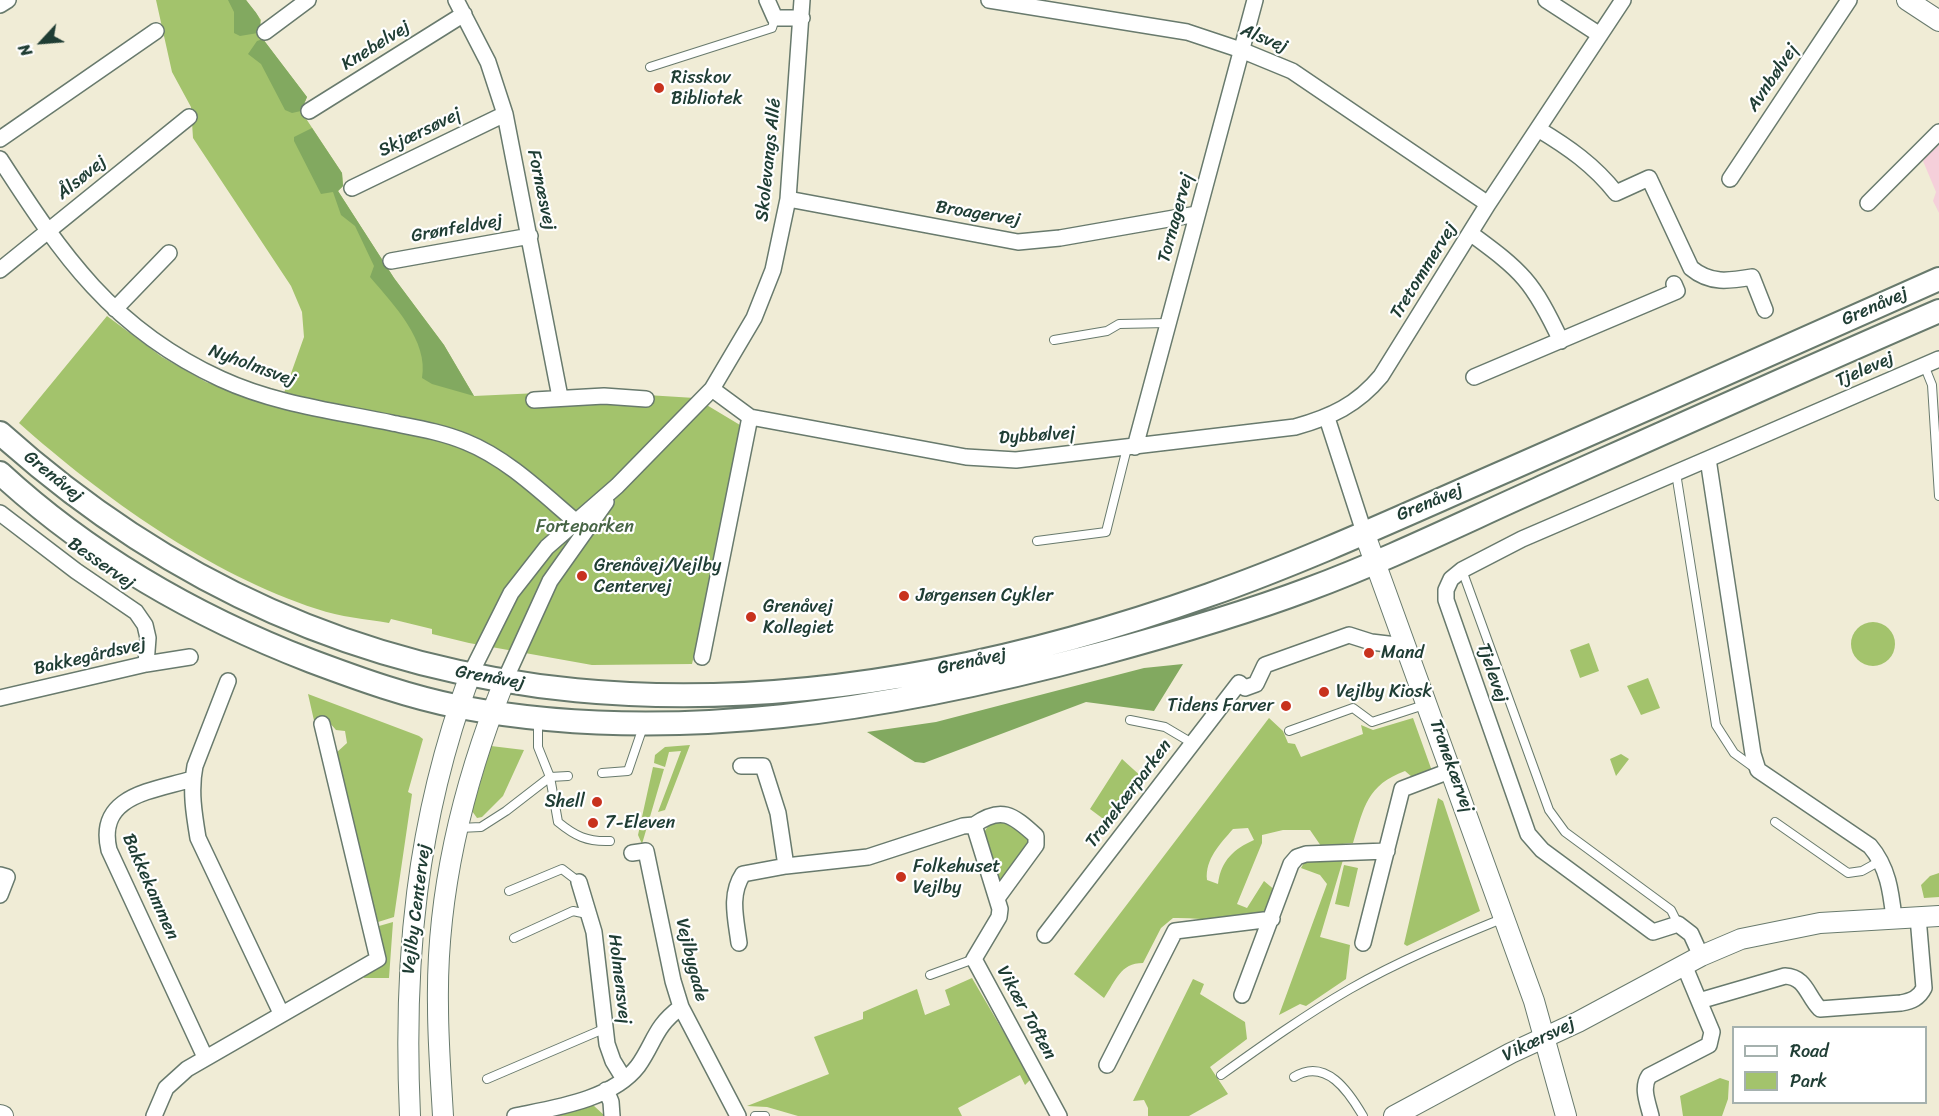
<!DOCTYPE html>
<html>
<head>
<meta charset="utf-8">
<style>
  body { margin:0 }
  #map { position:relative; width:1939px; height:1116px; overflow:hidden; background:#f0ecd6; font-family:Sriracha,sans-serif }
  canvas { display:block }
  .legend { position:absolute; left:1732px; top:1026px; width:195px; height:78px; box-sizing:border-box; background:#fff; border:2px solid #a5b1ae; margin:0; padding:8px 10px; list-style:none; font-size:18px; color:#1f3d34 }
  .legend li { display:flex; align-items:center; gap:12px; height:30px }
  .legend b { width:30px; border:2px solid #a5b1ae }
  .north { position:absolute; left:12px; top:12px; width:60px; height:60px; -webkit-text-stroke:4px #fff; paint-order:stroke; rotate:244deg; font-size:16px; font-weight:700; line-height:24px; text-align:center; color:#1f3d34 }
  .north::after { content:''; display:block; margin:auto; width:21px; height:27px; background:#1f3d34; clip-path:polygon(50% 0,100% 100%,50% 72%,0 100%) }
</style>
</head>
<body>
<div id="map">
<canvas width="1939" height="1116"></canvas>
<ul class="legend">
<li><b style="height:8px;background:#fff"></b>Road</li>
<li><b style="height:16px;background:#a3c36c"></b>Park</li>
</ul>
<div class="north">N</div>
</div>
<script>
const g = document.querySelector('canvas').getContext('2d');
g.lineJoin = 'round';
function fill(path, color) { g.fillStyle = color; g.fill(path, 'evenodd'); }
function trace(path, color, width, dash) { g.strokeStyle = color; g.lineWidth = width; g.lineCap = dash ? 'butt' : 'round'; g.setLineDash(dash || []); g.stroke(path); }
function label(font, color, halo, rows, align = 'center') {
  g.font = font + ' Sriracha,sans-serif'; g.lineWidth = 4.5; g.setLineDash([]); g.textBaseline = 'middle'; g.strokeStyle = halo; g.fillStyle = color; for (const [text, x, y, turn = 0] of rows) {
    g.save(); g.translate(x, y); g.rotate((+turn || 0) * Math.PI / 180); g.textAlign = isNaN(turn) ? turn : align; if (halo) g.strokeText(text, 0, 0); g.fillText(text, 0, 0); g.restore();
  }
}
fill(new Path2D(`
  M1939 142V213L1933 201 1936 192 1923 161Z`), '#f5cfda');
fill(new Path2D(`
  M156 0H246L261 20 258 33 307 97 301 111 342 173 343 186 338 191 394 278 444 345 474 396 582 391 695 398 745 428 692 664 592 665 469 643 432 634V629L391 619 389 623C366 619 340 617 317 609 211 575 102 497 19 423L107 316 162 357 206 382 279 407 304 337 302 312 291 286 193 138 191 107 172 72Z
  M1851 644a22 22 0 1 1 44 0a22 22 0 1 1-44 0Z
  M1589 643 1599 671 1580 678 1570 650Z
  M1648 678 1660 708 1641 715 1627 686Z
  M308 694 419 736 423 739 408 792 412 794 394 917 378 922 352 825 336 753 347 743 345 731 336 730 328 721 323 747H320Z
  M1269 718 1283 731 1288 743 1295 744 1301 757 1363 734 1361 725 1373 730 1413 718 1432 771 1412 777 1405 771C1367 785 1364 807 1353 843L1321 846 1310 830H1283L1262 835V843L1237 904 1247 908 1264 881 1276 891 1268 911C1241 926 1202 917 1173 918L1161 928 1143 963C1120 963 1116 981 1104 998L1074 974ZM1248 828 1254 840C1234 849 1221 860 1218 884L1207 880C1205 859 1220 844 1233 829Z
  M690 745 665 810 658 812 681 751 669 752 665 767 654 763 655 755 665 747Z
  M491 746 524 750 503 796 482 817 477 818 472 811Z
  M1621 754 1629 759 1616 776 1610 759Z
  M1122 759 1144 779 1114 820 1108 819 1106 821 1090 809Z
  M653 767 664 769 642 844 638 835Z
  M1438 798 1443 801 1480 911 1407 946 1404 944Z
  M992 820 1004 821 1029 839 1026 846 1002 879H999L983 834Z
  M1343 860 1320 937 1350 945 1346 979 1306 1006 1300 1004 1279 1015 1327 884 1320 875 1301 868 1305 861Z
  M1344 865 1358 868 1349 907 1335 904Z
  M1939 873V897L1924 898 1921 885 1930 876Z
  M393 922 389 978H364L363 975 385 958 379 926Z
  M972 978 1031 1079 1025 1085 1020 1075 958 1108 962 1116H798L767 1107 747 1106 829 1074 814 1037 863 1019V1012L917 989 925 1015 950 1005 945 990Z
  M1193 979 1204 984 1200 994 1245 1022 1247 1039 1210 1067 1228 1094 1189 1116H1148V1108L1144 1100 1133 1101Z
  M1720 1078 1729 1081 1728 1099 1722 1116H1683L1680 1096Z
  M593 1105 605 1116H558Z`), '#a3c36c');
fill(new Path2D(`
  M228 0H246C254 11 266 20 258 33L240 36 234 33V12Z
  M263 39 307 97 301 111 292 113 285 110 261 64 248 54 257 41Z
  M312 128 342 173 343 186 338 191 394 278 444 345 474 396 432 384 422 378C429 341 393 304 370 277L374 266 355 226 341 215 333 192 321 194 294 141V137Z
  M1183 664 1154 711 1086 702 924 763 915 762 867 732 936 722 1144 668Z`), '#82a960');
const service = new Path2D(`
  M650 67 772 28 775 18
  M1054 340 1107 331 1119 324 1168 323
  M1924 365 1932 385 1939 496
  M1676 473 1716 725 1734 753 1756 769
  M1037 541 1106 532 1127 448
  M1462 570 1549 810 1565 832 1671 910 1678 924
  M538 719V747L550 777 558 822C575 836 587 842 610 841
  M1130 720 1165 727 1192 743
  M1289 731 1353 708 1372 722 1427 704
  M602 773 628 771 643 727
  M1775 822 1848 873 1862 871 1880 861
  M459 828 481 827 506 811 550 777 568 776
  M509 891 562 869 579 882
  M514 938 573 911 587 914
  M930 975 974 959
  M1221 1075C1263 1045 1305 1015 1350 989 1399 961 1452 939 1504 918
  M1294 1077C1326 1057 1349 1092 1363 1116
  M487 1079 606 1028
  M755 1116H765`);
const minor = new Path2D(`
  M456 0 488 62 505 114 560 397
  M767 0 775 18H802
  M989 0 1187 32 1241 50 1292 71 1488 204
  M1546 0 1600 35
  M0 5 8 0
  M265 32 308 0
  M309 111 464 14
  M1538 129C1568 147 1594 165 1616 193L1649 178 1691 268C1710 284 1729 281 1752 277L1765 310
  M0 139 156 31
  M0 159C62 255 112 329 221 379 275 404 334 411 392 423 417 428 442 432 466 442 511 460 549 500 586 530
  M1730 179 1849 0
  M352 188 505 114
  M788 199 1018 242 1060 238 1197 214
  M1868 203 1939 132
  M1470 233C1522 271 1533 281 1561 341
  M391 261 530 236
  M0 270 189 117
  M115 309 169 253
  M1474 377 1677 291 1674 284
  M712 389 750 417 966 457 1016 460 1295 427C1331 417 1357 405 1381 376L1488 204 1623 0
  M534 400 604 396 646 399
  M1327 418 1364 532
  M1135 447 1255 0
  M1708 459 1939 359
  M0 513 76 571 136 612 145 625 148 638 146 664
  M702 657 750 417
  M470 675 511 593 547 547 617 486 712 389 754 318 773 270 788 199 802 0
  M228 681 195 766C190 790 194 814 198 838L281 1013
  M504 682 550 581 606 502
  M0 698 146 664 190 657
  M741 766H763L778 813 786 866
  M192 779C153 791 96 795 109 850L205 1057
  M974 825C1001 806 1012 814 1036 836V845L998 897
  M632 853 646 851 673 981 681 1007 738 1116
  M0 875 7 877 0 895
  M579 882 594 932 607 1044 613 1061 624 1079
  M1045 935 1239 683 1245 688 1256 684 1265 665 1349 635 1371 642 1405 646
  M739 943C736 919 729 895 743 874L786 866 868 857 963 826 974 825 1000 909 999 917 974 959 1059 1116
  M1363 943 1402 789 1452 770
  M1701 956 1691 934 1678 924 1653 932 1542 850 1528 834 1446 600V590L1451 579 1462 570 1522 539 1708 459 1753 754 1758 770 1870 846C1888 867 1891 892 1894 918
  M1684 965 1699 1001
  M1242 995 1291 864 1297 857 1306 854 1387 851
  M1107 1065 1175 931 1272 919
  M606 1090 611 1102 612 1116
  M154 1116 166 1088 187 1069 378 959 322 724
  M515 1116C554 1108 612 1100 638 1066 655 1042 654 1027 681 1007
  M1651 1116C1648 1103 1641 1088 1649 1076L1709 1045 1712 1032 1699 1001 1785 976C1806 977 1807 996 1820 1009L1901 1003C1912 1001 1919 998 1924 988L1918 917`);
const tertiary = new Path2D(`
  M1907 0 1939 21
  M1364 532 1534 1001 1566 1116
  M0 1115 3 1116
  M410 1116C403 961 416 822 470 675
  M443 1116C441 1080 438 1043 438 1006 436 895 463 784 504 682
  M1394 1116 1511 1053 1578 1022 1701 956 1741 939 1820 923 1939 916`);
const secondary = new Path2D(`
  M0 433C354 751 780 747 1209 595 1311 559 1409 513 1508 470 1652 407 1795 343 1939 279
  M0 473C90 556 197 617 311 661 359 679 409 697 460 707 672 747 894 709 1100 654 1170 635 1240 615 1309 589 1387 560 1462 523 1538 489 1672 429 1805 369 1939 311`);
trace(service, '#687a6d', 10);
trace(minor, '#687a6d', 18);
trace(tertiary, '#687a6d', 22);
trace(secondary, '#687a6d', 26);
trace(service, '#fff', 8);
trace(minor, '#fff', 15);
trace(tertiary, '#fff', 20);
trace(secondary, '#fff', 22);
for (const [x, y, r, color] of [
  [659,88,6,"#c8321e"],
  [582,576,6,"#c8321e"],
  [904,596,6,"#c8321e"],
  [751,617,6,"#c8321e"],
  [1369,653,6,"#c8321e"],
  [1324,692,6,"#c8321e"],
  [1286,706,6,"#c8321e"],
  [597,802,6,"#c8321e"],
  [593,823,6,"#c8321e"],
  [901,877,6,"#c8321e"]
]) { const dot = new Path2D(); dot.arc(x, y, r, 0, 2 * Math.PI); g.fillStyle = color; g.fill(dot); trace(dot, '#fff', 2); }
label('18px', '#1f3d34', '#fff', [
  ["Alsvej",1264,39,22],
  ["Knebelvej",376,46,-32],
  ["Avnbølvej",1773,78,-56],
  ["Skjærsøvej",420,133,-26],
  ["Skolevangs Allé",769,160,-84],
  ["Ålsøvej",82,178,-39],
  ["Fornæsvej",541,190,78],
  ["Broagervej",978,214,9],
  ["Tornagervej",1176,218,-75],
  ["Grønfeldvej",457,229,-10],
  ["Tretommervej",1424,271,-58],
  ["Grenåvej",1875,307,-24],
  ["Nyholmsvej",252,366,20],
  ["Tjelevej",1865,370,-24],
  ["Dybbølvej",1037,436,-4],
  ["Grenåvej",53,477,39],
  ["Grenåvej",1430,503,-23],
  ["Besservej",101,564,35],
  ["Bakkegårdsvej",90,657,-13],
  ["Grenåvej",972,662,-12],
  ["Tjelevej",1492,673,71],
  ["Grenåvej",490,678,10],
  ["Tranekærvej",1451,766,70],
  ["Tranekærparken",1129,794,-53],
  ["Bakkekammen",150,887,66],
  ["Vejlby Centervej",417,909,-83],
  ["Vejlbygade",691,960,76],
  ["Holmensvej",619,979,83],
  ["Vikær Toften",1026,1013,61],
  ["Vikærsvej",1539,1040,-26]
]);
label('18px', '#1f3d34', '#fff', [
  ["Risskov",671,78],
  ["Bibliotek",671,99],
  ["Grenåvej/Vejlby",594,566],
  ["Centervej",594,587],
  ["Jørgensen Cykler",916,596],
  ["Grenåvej",763,607],
  ["Kollegiet",763,628],
  ["Mand",1381,653],
  ["Vejlby Kiosk",1336,692],
  ["Tidens Farver",1274,706,"right"],
  ["Shell",585,802,"right"],
  ["7-Eleven",605,823],
  ["Folkehuset",913,867],
  ["Vejlby",913,888]
], 'left');
label('18px', '#476545', '#fff', [
  ["Forteparken",585,527]
]);
</script>
</body>
</html>
